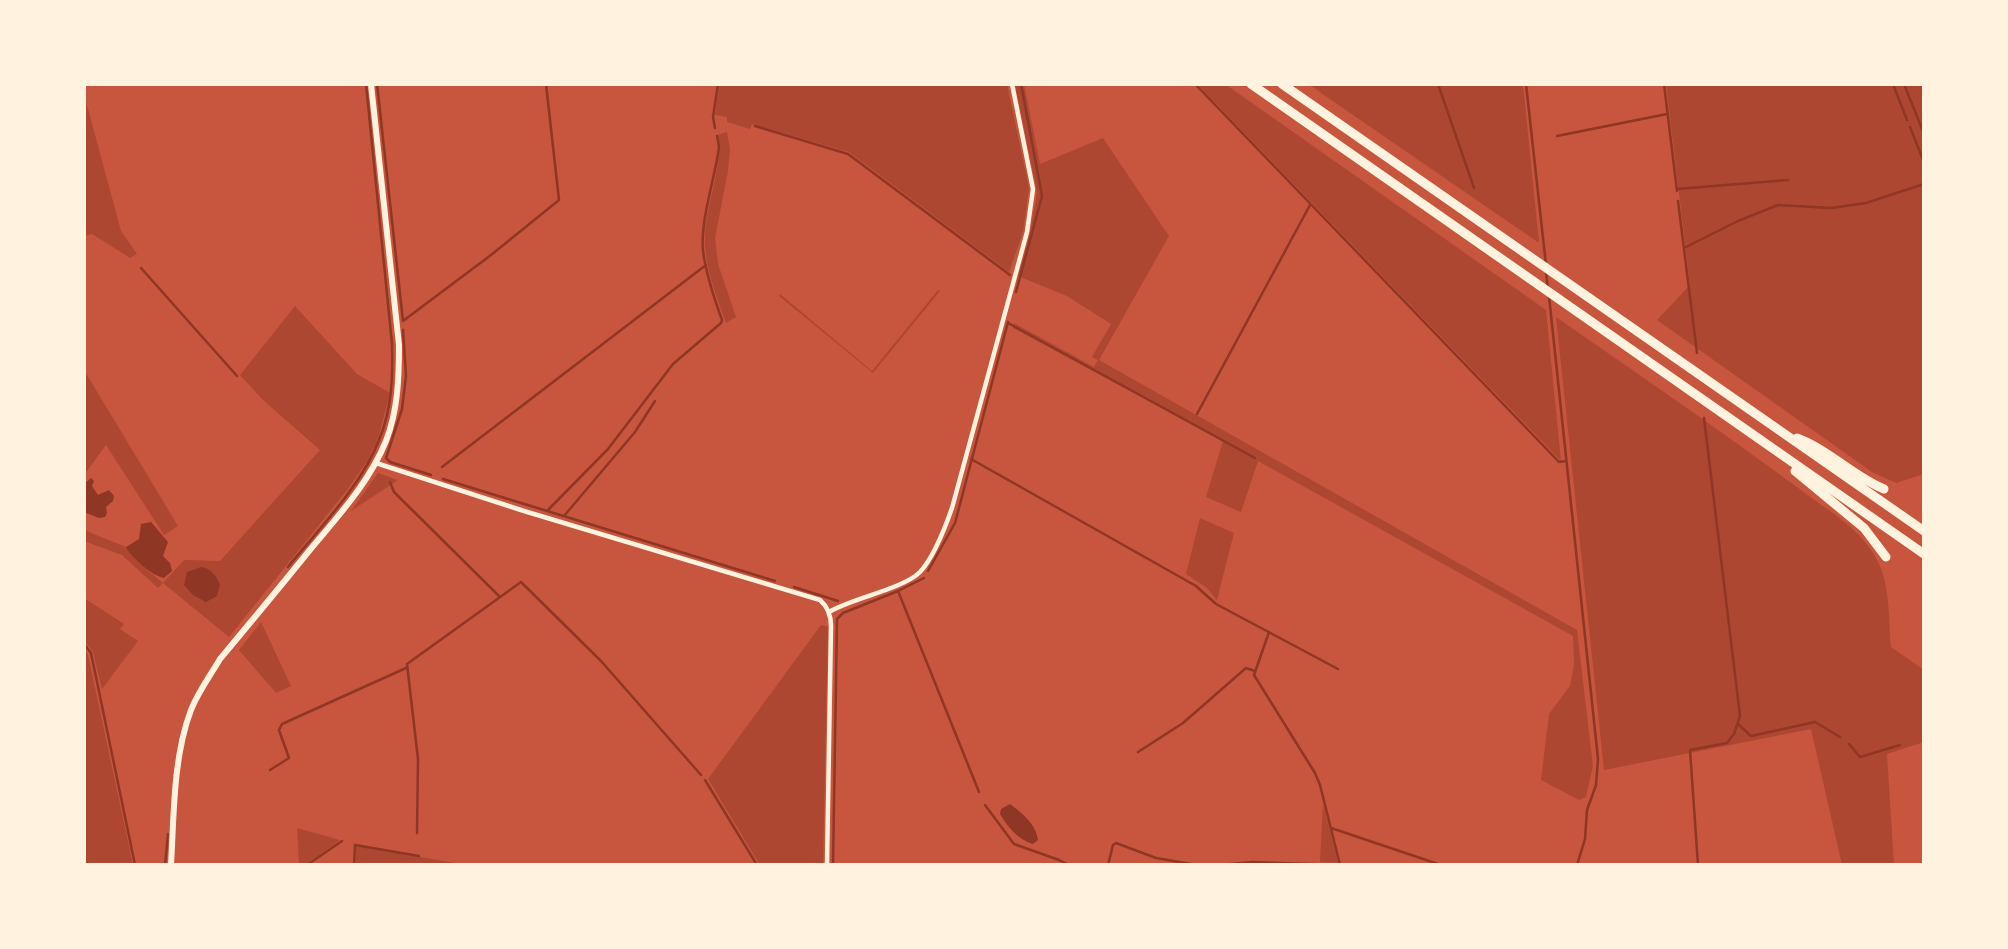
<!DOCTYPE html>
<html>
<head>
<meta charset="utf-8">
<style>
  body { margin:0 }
  #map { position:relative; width:2008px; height:949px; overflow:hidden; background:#c8553d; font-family:Helvetica,sans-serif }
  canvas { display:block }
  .frame { position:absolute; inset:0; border:86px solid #fff3e0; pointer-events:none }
</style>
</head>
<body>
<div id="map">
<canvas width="2008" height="949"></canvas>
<div class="frame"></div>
</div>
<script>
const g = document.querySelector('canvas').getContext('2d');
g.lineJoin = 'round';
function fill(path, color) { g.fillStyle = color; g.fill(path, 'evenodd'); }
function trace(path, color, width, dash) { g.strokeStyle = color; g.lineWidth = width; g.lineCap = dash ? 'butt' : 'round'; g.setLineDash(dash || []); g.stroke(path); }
fill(new Path2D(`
  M719 84H1007L1029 188 1023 232 1009 272 849 152 752 124 750 129 727 122V117L715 115Z
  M1015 84H1024L1040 164 1103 138 1169 236 1099 360 1577 630 1593 766 1586 797 1579 800 1541 780 1549 714 1570 686 1574 665 1573 636 1258 461 1241 512 1206 497 1223 441 1013 328 1014 323 1094 367 1098 360 1092 357 1111 324 1067 296 1018 276 1030 233 1037 193Z
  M1197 84H1225L1546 310 1561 461Z
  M1309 84H1523L1539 243 1324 95Z
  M1666 84H1924V474L1896 483 1872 472 1657 320 1690 285Z
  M84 94 121 231 137 254 130 258 92 234 84 236Z
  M727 132 730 149 728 171 715 238 718 264 736 317 726 323C716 294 703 264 705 232 708 199 722 169 718 135Z
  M938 290 940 291 873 373 779 296 780 294 872 371Z
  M295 306 357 374 390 393 378 439 368 460 347 490 229 637 163 583 158 588 122 555 84 541V530L126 547C131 559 152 573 163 583L184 560 220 561 320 450 263 400 240 375Z
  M1556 317C1638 374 1721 431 1801 490 1828 511 1859 527 1876 558 1891 584 1888 618 1891 647L1924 670V742L1887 754 1894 865H1842L1811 729 1604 770Z
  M84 370 178 526 164 535 106 445 84 475Z
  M378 473 398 480 351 511Z
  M1200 518 1234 533 1217 600 1207 588 1186 574Z
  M84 598 124 624 120 629 138 641 102 689 93 652 84 640Z
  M261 622 291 686 276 693 239 650Z
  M821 625 828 627 823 865H760L708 779Z
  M84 648 88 655 133 865H84Z
  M1323 804 1338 863 1320 862Z
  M297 828 340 840 305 865H299Z
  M356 846 467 865H355Z`), '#ae4732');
fill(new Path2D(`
  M91 478 94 481 92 486 98 495 109 490 114 496 113 501 106 507 107 513 105 517 99 518 84 512V484Z
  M151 522 168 542 163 556 170 563 172 571 164 578C154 577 130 557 126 547L139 539 141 524Z
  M201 567C212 568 215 576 220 584L217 596 206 602 193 595 184 585 187 572Z
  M1010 804C1022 813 1036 824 1038 840L1033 844C1018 840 1007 826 1000 814L1001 809Z`), '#8f3625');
trace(new Path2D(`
  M377 84 403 321
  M1195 84 1559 462 1566 461
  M1438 84 1474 188
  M1526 84 1546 265
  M1664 84 1677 191
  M1893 84 1907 120
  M1904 84 1924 134
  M755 126 848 154 1010 275
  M1910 127 1924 162
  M715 128 713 117 718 84
  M1557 136 1667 114
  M1677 189 1788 180
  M1678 201 1697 353
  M1684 248 1738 221 1778 205 1831 208 1866 203 1924 184
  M141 268 237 376
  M1546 272 1548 289
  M1016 292 1042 196 1021 84
  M1549 296 1598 759 1596 785 1587 810 1585 839 1577 865
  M403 321 491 255 559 200 546 84
  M1008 323 1255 458
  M403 330 406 376 402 409 386 458 390 462 431 475
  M1197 414 1310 205
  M971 459 1196 586 1216 604 1338 669
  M442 467 706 265
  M443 479 775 581
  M390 482 394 492 500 597
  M547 511 608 449 673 364 721 323 722 320C714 298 706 274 703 251 700 220 715 179 719 147L717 136
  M564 516 635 432 655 401
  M288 567C318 530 362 485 379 440 392 409 393 377 392 344L366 84
  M928 571 955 523 1008 322
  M794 587 838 601
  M898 591 979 792
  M1269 632 1254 675 1315 773 1320 785 1340 865
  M84 644 91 653 135 865
  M1738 724 1751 736 1815 722 1840 737
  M1849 744 1860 757 1900 745
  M1138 752 1183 723 1246 668 1255 671
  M270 770 289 758 279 730 282 724 406 668
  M705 780 757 865
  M985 805 1014 844 1059 860 1069 865
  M1331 828 1441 865
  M417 833 418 759 407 664 521 582 601 661 701 775
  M165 865 168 834
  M307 865 342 841
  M354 865 355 845 419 856
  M833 865 837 619 843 613 898 591 924 578
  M1108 865 1113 845 1116 843 1156 858 1197 865
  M1220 865 1252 862 1339 865
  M1698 865 1690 750 1727 743 1734 734 1740 716 1704 418`), '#8f3625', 2.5);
trace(new Path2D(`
  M376 463 524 511 820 600C828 607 831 615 831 626L827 865
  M829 612C852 598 903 589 920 572 934 557 945 528 952 508L1027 232 1033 189 1012 84`), '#fff3e0', 4.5);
trace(new Path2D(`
  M171 865C174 816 173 757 191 710 198 692 210 676 220 659 250 623 280 587 309 551 338 516 369 483 386 441 398 410 399 378 399 345L371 84`), '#fff3e0', 6);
trace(new Path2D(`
  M1251 84 1924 554
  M1282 84 1924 531
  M1797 438C1829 450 1853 476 1884 489
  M1795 471 1864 528 1886 557`), '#fff3e0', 9);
</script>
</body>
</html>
